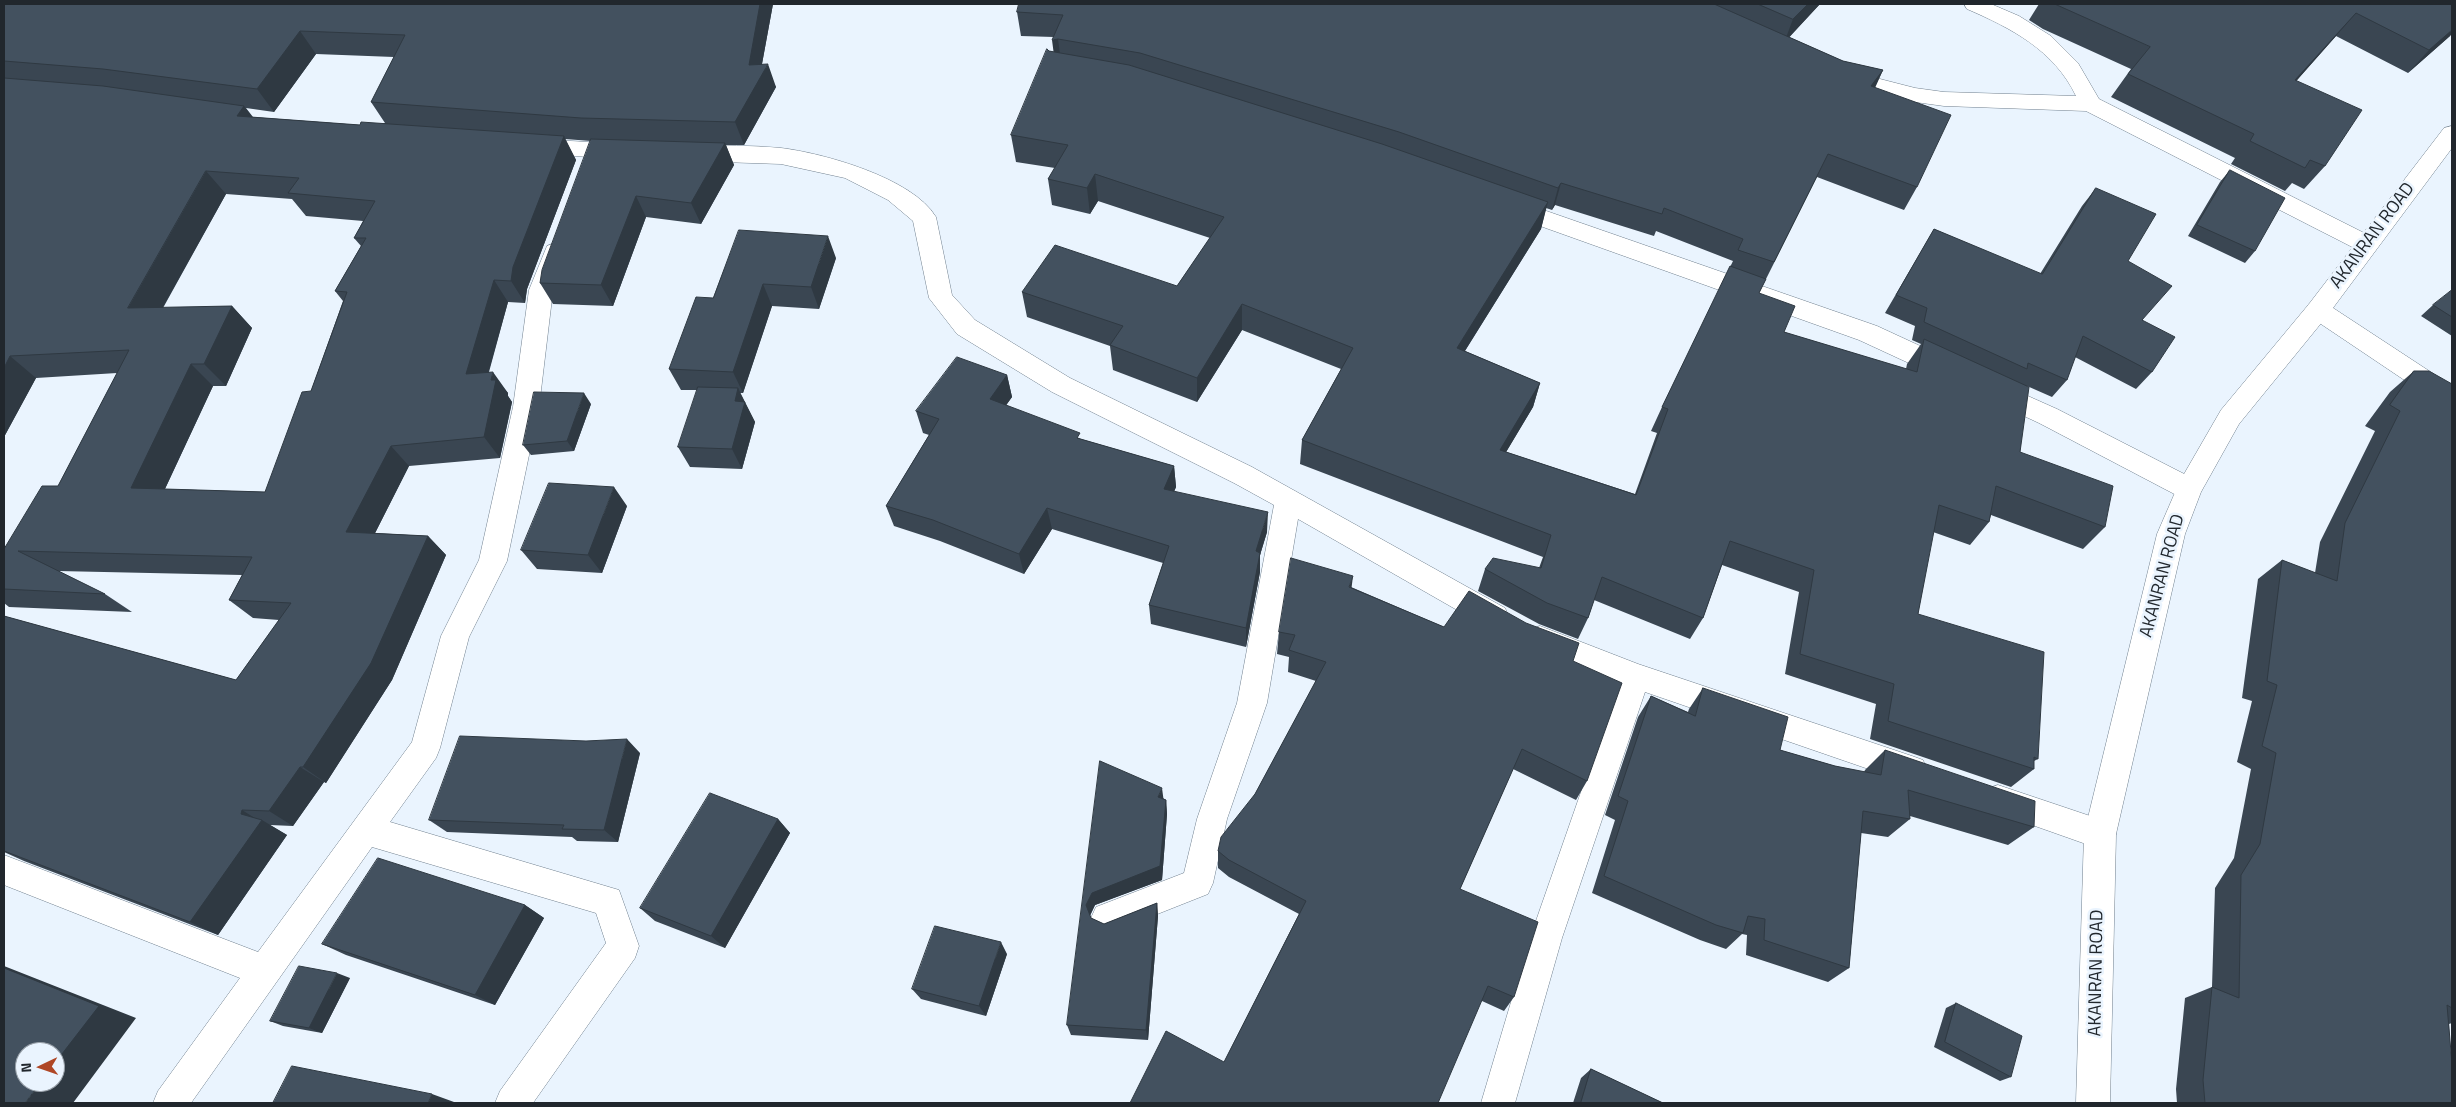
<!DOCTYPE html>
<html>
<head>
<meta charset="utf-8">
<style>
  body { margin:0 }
  #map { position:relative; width:2456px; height:1107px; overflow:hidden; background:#eaf4fe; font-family:"Titillium Web",sans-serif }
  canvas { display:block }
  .frame { position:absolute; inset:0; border:5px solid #21272d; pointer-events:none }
  .north { position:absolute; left:15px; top:1042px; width:50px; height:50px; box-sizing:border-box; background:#eaf4fe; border:1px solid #9aa2aa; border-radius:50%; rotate:267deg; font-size:14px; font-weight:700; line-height:20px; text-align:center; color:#21272d }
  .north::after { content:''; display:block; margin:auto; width:18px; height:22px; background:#af4726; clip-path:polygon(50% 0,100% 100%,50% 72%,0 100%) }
</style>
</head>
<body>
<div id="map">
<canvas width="2456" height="1107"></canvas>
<div class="frame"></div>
<div class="north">N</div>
</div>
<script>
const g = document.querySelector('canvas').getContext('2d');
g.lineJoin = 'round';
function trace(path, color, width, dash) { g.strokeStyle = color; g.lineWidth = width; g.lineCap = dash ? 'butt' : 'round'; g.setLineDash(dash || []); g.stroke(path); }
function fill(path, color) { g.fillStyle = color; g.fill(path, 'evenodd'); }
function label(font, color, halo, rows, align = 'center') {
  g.font = font + ' "Titillium Web",sans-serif'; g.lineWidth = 5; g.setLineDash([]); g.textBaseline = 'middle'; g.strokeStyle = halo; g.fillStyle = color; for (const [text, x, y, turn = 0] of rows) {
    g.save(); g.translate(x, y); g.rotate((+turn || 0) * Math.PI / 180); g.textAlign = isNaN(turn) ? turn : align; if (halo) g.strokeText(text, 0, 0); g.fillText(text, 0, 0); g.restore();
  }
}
const minor = new Path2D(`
  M1964 4H1991L2019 16 2051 36 2078 63 2099 99 2374 238 2378 244 2374 250 2366 253 2358 250 2086 111 1944 106 1915 102 1841 83 1833 81 1830 76 1833 71 1841 69 1915 88 1944 92 2076 96C2054 50 2011 28 1967 9Z
  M535 139 624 144 632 147 635 152 632 157 624 160 527 152 524 147 527 142Z
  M692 145C721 146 752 145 781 148 823 153 913 178 936 217L952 295 975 320 1070 378 1252 467 1505 608 1509 617 1505 626 1495 629 1485 626 1298 519 1267 703 1227 819 1213 883 1208 894 1107 934 1096 929 1091 918 1096 907 1184 873 1197 819 1237 703 1274 505 1234 483 1052 392 957 334 929 298 913 221 888 200 845 178 781 164 692 161 684 158 681 153 684 148Z
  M1509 198 1877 326 1957 363 1961 370 1957 377 1948 380 1939 377 1859 340 1501 212 1497 206 1501 200Z
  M555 243 563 246 567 252 553 290 539 407 507 561 469 637 440 748 436 758 390 822 619 890 639 946 635 958 533 1103H495L500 1091 606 943 596 913 372 847 191 1103H153L158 1091 240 978 4 885V855L258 952 412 742 441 636 479 560 513 407 529 290 547 246Z
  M2318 301 2327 304 2452 386V409L2443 406 2309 316 2306 310 2309 304Z
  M1992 380 2057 409 2198 481 2202 489 2198 497 2189 500 2180 497 2039 423 1983 397 1979 390 1983 383Z
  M1540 626 1638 664 1912 756 1923 760 1927 770 1923 780 1912 784 1645 692 1562 938 1515 1103H1481L1530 938 1619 683 1530 648 1526 639 1530 630Z
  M1998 785 2111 823 2116 834 2111 845 2100 849 1987 809 1983 799 1987 789Z`);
const major = new Path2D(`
  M2452 126V148L2327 316 2239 424 2201 492 2185 534 2116 834 2110 1103H2076L2084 834 2157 534 2180 481 2221 410 2309 304 2444 128Z`);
trace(minor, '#71808f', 1);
trace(major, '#71808f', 1);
fill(minor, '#fff');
fill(major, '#fff');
fill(new Path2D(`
  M4 4H773L762 64 776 87 744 145H726L734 165 701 224 646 217 613 306 553 304 540 283 591 141 565 139 576 160 527 289 525 303 508 302 489 372 508 393V396L512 402 500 458 409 466 375 533 428 536 446 555 392 680 326 783 324 782 293 826 270 825 287 835 218 935 24 861 4 852V616L236 680 279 620 253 618 229 600 242 575 58 571 105 594 132 612 9 607 4 603V549L58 486 117 373 36 378 4 437ZM316 54 394 57 371 102 385 123 360 125 253 117 246 108 274 112ZM226 194 292 199 306 216 363 221 354 238 361 246 335 291 343 301 311 391 265 492 165 489 213 386H226L252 328 232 306 163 308Z
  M1019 4H1820L1789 37 1843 61 1883 70 1875 88 1917 187 1904 210 1817 177 1759 293 1784 332 1906 369 1907 364 1921 344 1912 340 1915 326 1885 313 1934 229 2040 274 2082 206 2096 188 2128 261 2143 320 2152 372 2136 389 2075 357 2067 380 2052 397 2027 386 2020 452 2105 527 2083 549 1991 515 1989 522 1970 545 1933 532 1918 614 2038 759 2034 761V769L2011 787 1870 739 1876 704 1785 674 1799 592 1722 565 1703 618 1690 639 1594 600 1588 618 1578 639 1539 624 1478 591 1485 569 1539 568 1543 557 1300 464 1302 440 1341 369 1242 330 1197 402 1113 370 1110 346 1027 317 1022 292 1177 286 1210 238 1098 201 1090 214 1052 205 1048 179 1055 168 1016 162 1011 135 1049 51 1054 52V37L1021 36 1017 12ZM1555 205 1654 236 1656 231 1733 261 1662 407 1651 431 1657 433 1635 494 1506 452 1533 407 1540 383 1465 351 1541 229 1546 208 1552 210Z
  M2039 4H2452L2450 36 2408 73 2336 36 2296 81 2325 166 2304 189 2292 183 2285 191 2231 164 2235 158 2111 97 2131 69 2043 29 2029 20Z
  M2230 170 2255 251 2245 263 2188 236 2220 182Z
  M836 258 819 309 772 306 743 393H740L755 422 742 469 690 467 678 447 697 390H681L669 369 713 298Z
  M2452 290V336L2421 316 2433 305Z
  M2414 371 2452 384V1023L2449 1024 2452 1103H2177L2176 1089 2185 998 2212 987 2215 888 2234 858 2251 769 2237 762 2252 701 2242 698 2258 579 2282 560 2315 573 2320 542 2375 431 2365 426 2390 392Z
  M1007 375 1012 397 1006 405 1081 439 1174 466 1176 487 1174 492 1267 532 1260 555V572L1246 647 1151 624 1149 605 1163 563 1052 529 1024 574 940 541 894 526 886 506 929 435 923 433 916 411Z
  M591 404 574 451 531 455 523 445Z
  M627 506 602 573 537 569 521 550Z
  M1351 587 1444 627 1573 661 1587 781 1576 800 1513 769 1460 889 1514 997 1504 1011 1482 1001 1224 1062 1299 914 1229 877 1218 868V851L1255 794 1316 681 1288 672 1289 657 1277 654 1279 632Z
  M1703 688 1780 750 1835 766 1864 772 1865 770 1885 750 2034 827 2008 845 1910 816V819L1888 837 1861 833 1849 968 1828 982 1746 955 1747 935 1742 934 1726 949 1700 940 1592 893 1615 820 1605 815 1638 717 1651 696 1688 712 1689 709Z
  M640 753 618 842 577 841 572 837 447 832 429 820Z
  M1100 761 1166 800 1167 814 1162 880 1095 905 1090 916 1091 918 1104 924 1157 903 1158 916 1148 1040 1071 1035 1067 1025Z
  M778 819 790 833 725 948 655 921 640 908Z
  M525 905 544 918 495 1005 346 955 322 944Z
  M1007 954 986 1016 921 999 912 989Z
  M350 978 322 1033 283 1026 270 1021Z
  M1956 1003 2011 1077 2000 1081 1934 1047 1946 1008Z
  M1591 1069 1663 1103H1573L1581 1078Z`), '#3a4652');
fill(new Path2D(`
  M760 4H773L759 80 768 64 776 87 744 145 735 122 749 65Z
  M1808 4H1820L1784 43 1793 19Z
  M2356 13 2336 36 2276 104 2295 80Z
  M2452 30V34L2450 36 2408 73 2429 50Z
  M300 31 316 54 274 112 257 89Z
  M1058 39 1061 62 1055 63 1052 40Z
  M1883 70 1872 93 1871 86Z
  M244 106 262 130 237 116Z
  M564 136 576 160 527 289 525 303 511 281 513 267Z
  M725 143 734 165 701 224 691 203Z
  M206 171 226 194 150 330 128 308Z
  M1095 174 1098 201 1090 214 1087 188Z
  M1561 183 1555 205 1552 210 1558 188Z
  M636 196 646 217 613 306 601 285Z
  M1548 202 1541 229 1451 373 1457 348Z
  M828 236 836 258 819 309 811 287Z
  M494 280 508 302 482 395 466 374Z
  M763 284 772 306 743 393 733 372Z
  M1242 304V330L1197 402V378Z
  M232 306 252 328 226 386 204 364Z
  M10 356 36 378 4 437V368Z
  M191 364 213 386 156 508 131 488Z
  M493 372 508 393V396L512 402 500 458 484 437 491 380Z
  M1007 375 1012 397 995 421 990 399Z
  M1540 383 1533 407 1493 474 1500 450Z
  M738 388 755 422 742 469 732 449 735 401Z
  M584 393 591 404 574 451 567 441Z
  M391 446 409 466 366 551 346 532Z
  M1174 466 1176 487 1165 510 1164 489Z
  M614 487 627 506 602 573 588 555Z
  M1047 508 1052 529 1024 574 1019 554Z
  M1268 512 1267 532 1260 555V572L1246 647V628L1256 551Z
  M428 536 446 555 392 680 326 783 303 767Z
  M1353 576 1350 600 1349 587Z
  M627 739 640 753 618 842 604 830Z
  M300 767 324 782 293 826 269 811Z
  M1162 788 1164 803 1158 797Z
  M1166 800 1167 814 1162 880 1095 905 1089 917 1086 905 1092 893Z
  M242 810 261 822 262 820 287 835 218 935 190 922 241 814Z
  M778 819 790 833 725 948 711 936Z
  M1157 903 1158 916 1148 1040 1146 1030Z
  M525 905 544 918 495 1005 475 995Z
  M1001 942 1007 954 986 1016 979 1006Z
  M4 966 136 1018 73 1103H25L41 1082H55V1063L4 968Z
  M337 973 350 978 322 1033 309 1028Z
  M432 1094 454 1102 453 1103H428Z`), '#2f3942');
const building = new Path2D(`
  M4 4H760L749 65 768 64 735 122 581 118 371 102 405 35 300 31 257 89 103 69 4 61Z
  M1019 4H1714L1843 61 1883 70 1871 86 1951 115 1917 187 1828 154 1774 262 1738 250 1743 239 1664 208 1662 214 1561 183 1558 188 1399 132 1140 53 1058 39 1052 40 1063 15 1017 12Z
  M1758 4H1808L1793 19Z
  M2055 4H2452V30L2429 50 2356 13 2295 80 2362 110 2325 166 2310 160 2305 168 2250 141 2254 134 2128 74 2150 47Z
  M1047 49 1049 51 1129 65 1382 144 1548 202 1457 348 1540 383 1500 450 1636 495 1668 409 1662 407 1730 266 1766 279 1759 293 1795 306 1784 332 1917 372 1924 339 2029 387 2020 452 2113 486 2105 527 1996 486 1989 522 1939 505 1918 614 2044 652 2038 759 2034 757V769L1888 721 1894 684 1800 654 1814 570 1730 541 1703 618 1602 577 1588 618 1547 603 1485 569 1493 558 1541 568 1551 535 1302 440 1353 348 1242 304 1197 378 1110 345 1123 326 1022 292 1055 245 1177 286 1224 217 1095 174 1087 188 1048 179 1068 145 1011 135Z
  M4 78 103 86 244 106 237 116 360 125 361 122 564 136 513 267 511 281 494 280 466 374 493 372 491 380H496L484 437 391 446 346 532 428 536 371 663 303 767H300L269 811 242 810 241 814 262 820 190 922 4 851V616L236 680 291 603 229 600 252 557 18 551 105 594 4 589V549L42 486H58L129 350 10 356 4 368ZM206 171 299 178 288 193 375 201 354 238H366L335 291 347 292 311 391 302 392 265 492 131 488 191 364H204L232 306 128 308Z
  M591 139 725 143 691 203 636 196 601 285 540 283 542 270Z
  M2230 170 2285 198 2255 251 2197 225Z
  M2096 188 2156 214 2128 261 2172 286 2142 320 2175 337 2152 372 2083 336 2067 380 2028 363 2027 369 1924 322 1927 308 1896 295 1934 229 2042 274Z
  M739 230 828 236 811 287 763 284 733 372 669 369 696 297 713 298Z
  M2452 290V317L2433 305Z
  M957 357 1007 375 990 399 1080 433 1077 438 1174 466 1164 489 1268 512 1256 551 1260 553 1246 628 1149 605 1169 546 1047 508 1019 554 933 520 886 506 939 419 916 411Z
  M2414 371H2429L2452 384V1008L2447 1005 2452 1064V1103H2205L2203 1080 2212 987 2239 998 2241 875 2260 844 2276 753 2262 746 2277 685 2267 681 2282 560 2337 581 2345 523 2400 411 2390 405Z
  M698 387 738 388 735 401 745 402 732 449 678 447Z
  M534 392 584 393 567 441 523 445Z
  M549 483 614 487 588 555 521 550Z
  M1291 558 1353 576 1349 587 1444 627 1469 591 1526 623 1579 643 1573 661 1622 683 1587 781 1522 749 1460 889 1538 922 1514 997 1488 986 1438 1103H1130L1166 1031 1224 1062 1306 901 1229 860 1218 851 1221 837 1255 794 1326 662 1289 650 1295 635 1279 632Z
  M1703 688 1788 717 1780 750 1835 766 1881 775 1885 750 2035 801 2034 827 1908 790 1910 819 1863 811 1849 968 1764 940 1765 919 1748 916 1743 933 1716 925 1604 876 1628 801 1618 796 1651 696 1695 716Z
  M460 736 586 741 627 739 604 830 562 829 564 825 429 820Z
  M1100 761 1162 788 1158 797 1166 800 1160 866 1092 893 1086 905 1091 918 1104 924 1157 903 1146 1030 1067 1025Z
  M710 793 778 819 711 936 640 908Z
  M378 858 525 905 475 995 322 944Z
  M935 926 1001 942 979 1006 912 989Z
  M299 966 337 973 309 1028 270 1021Z
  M4 968 99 1006 55 1063V1052H25V1082H41L25 1103H4Z
  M1956 1003 2022 1036 2011 1077 1945 1042Z
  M292 1066 432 1094 428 1103H273Z
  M1591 1069 1663 1103H1581Z`);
fill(building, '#43515f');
trace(building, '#2f3942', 1);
label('18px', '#21272d', '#eaf4fe', [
  ["AKANRAN ROAD",2373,236,-53],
  ["AKANRAN ROAD",2163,576,-75],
  ["AKANRAN ROAD",2097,973,-89]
]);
</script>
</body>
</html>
